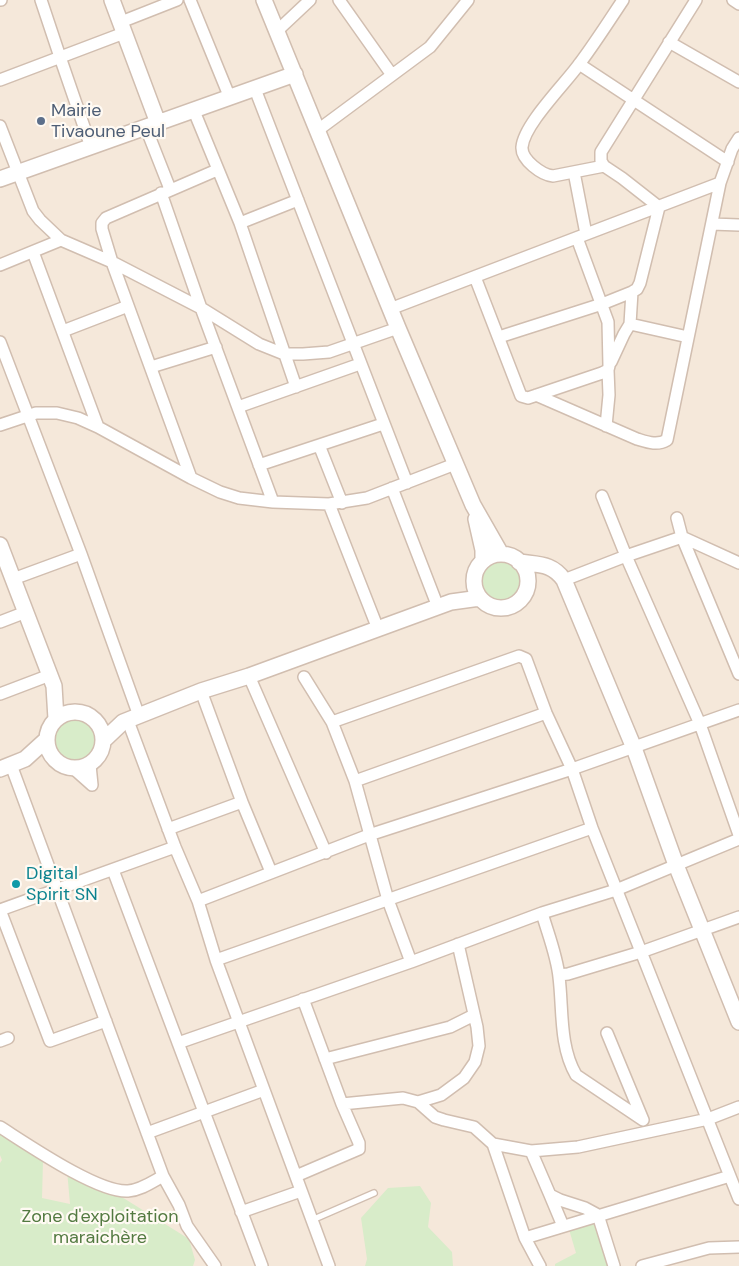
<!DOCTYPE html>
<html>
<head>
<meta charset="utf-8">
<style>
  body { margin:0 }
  canvas { display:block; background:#fdf6ec }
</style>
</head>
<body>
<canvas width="739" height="1266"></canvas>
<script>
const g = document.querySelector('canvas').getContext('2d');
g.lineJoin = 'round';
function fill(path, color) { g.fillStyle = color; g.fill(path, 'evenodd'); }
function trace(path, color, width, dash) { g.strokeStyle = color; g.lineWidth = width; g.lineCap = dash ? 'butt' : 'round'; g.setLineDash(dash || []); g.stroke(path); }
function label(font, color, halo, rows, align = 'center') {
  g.font = font + ' "DM Sans",sans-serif'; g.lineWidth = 4.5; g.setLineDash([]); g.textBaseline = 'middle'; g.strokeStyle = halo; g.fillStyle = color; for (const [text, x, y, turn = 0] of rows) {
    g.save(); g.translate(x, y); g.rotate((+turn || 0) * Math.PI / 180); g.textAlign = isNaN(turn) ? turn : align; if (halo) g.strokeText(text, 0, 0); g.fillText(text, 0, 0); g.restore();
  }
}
fill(new Path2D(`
  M0 0H739V1266H0Z`), '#f5e8da');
fill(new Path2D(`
  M482 580a21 21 0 1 1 42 0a21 21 0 1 1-42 0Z
  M55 740a21 21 0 1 1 42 0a21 21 0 1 1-42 0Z
  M0 1130 43 1161 42 1198 70 1204 67 1170 125 1199 189 1239 195 1260 193 1266H0V1163L2 1160 0 1155Z
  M420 1186 431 1203 428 1227 452 1252 453 1266H365L367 1259 361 1218 388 1188Z
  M596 1207 620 1261 609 1266H555V1264L576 1253 568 1226Z`), '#d8ecc9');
const service = new Path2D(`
  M312 1220 374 1193`);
const minor = new Path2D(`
  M0 0H1
  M41 0 60 57 91 147
  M190 0 230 98
  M339 0 392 75
  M733 0 739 4
  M121 22 177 0
  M277 31 310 0
  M669 42 739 82
  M579 64 728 162
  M0 80 124 33
  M255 89 407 483
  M194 111 240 223 296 387
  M0 126 33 211 40 220 61 240 112 262 201 308 259 344 284 354H303L329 352 398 328
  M146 128 170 189
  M318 130 430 47 468 0
  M604 166 553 176C542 175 521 160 522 147 524 124 566 83 580 63 595 43 609 21 623 0
  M574 172 586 234
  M161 193 201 308 273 502
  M240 223 298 200
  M712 224 739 225
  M33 252 98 427
  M0 265 61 240
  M475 277 521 396 528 398 602 373 608 370 609 366 608 322 577 238
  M632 292 630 324 688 337
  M390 309 720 183 732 149 739 138
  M63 331 128 306
  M499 337 602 304 632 292 637 289 640 283 659 207 622 178 604 166 601 161V152L696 0
  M0 342 81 554 139 716
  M611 362 624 334 630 324
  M151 367 216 347
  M536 395 637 439C647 442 657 446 667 440L720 183
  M238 407 360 364
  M0 425 36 413H57L78 418 98 427 191 478 220 492 239 498 273 502 329 504 367 498 455 464
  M606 426 609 395 608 370
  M319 445 342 503
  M259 465 383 424
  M191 478 112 262 102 229V223L106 218 217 170
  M392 488 438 607
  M602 496 626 556 700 724 739 835
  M329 504 378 629
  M677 518 682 537 739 674
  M13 579 81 554
  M564 580 626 556 682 537 739 563
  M0 622 26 612
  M249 676 326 853
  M304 677 332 722 355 781 388 900 411 962
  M201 691 242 802 271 872
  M0 694 50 675
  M128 721 175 847 198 901 216 960 329 1266
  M332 722 519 656 526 659 546 713 572 769 592 828 739 1199
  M11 765 163 1176 179 1205 187 1226 215 1266
  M90 765 92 785
  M74 769 92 785
  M355 781 546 713
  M168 829 242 802
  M113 870 262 1266
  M198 901 369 835 572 769 739 710
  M0 910 50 1041 106 1021
  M0 910 175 847
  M542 913C548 934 557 956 559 977 563 1008 559 1046 576 1075L643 1120
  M216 960 592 828
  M559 975 568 974 641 952 739 917
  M607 1033 643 1120
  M0 1041 8 1038
  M178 1043 411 962 542 913 616 890 739 839
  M325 1059 450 1027 474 1015
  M418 1102 441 1095 464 1078 475 1062 479 1046 477 1027 458 944
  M342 1104 403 1098 418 1102 435 1117 444 1120 474 1127 493 1144 525 1238 540 1266
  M0 1127C27 1144 98 1193 128 1191 141 1190 152 1182 163 1176
  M147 1133 264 1090
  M493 1144 531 1151 578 1147 708 1119 739 1107
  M531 1151 550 1195 560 1200 585 1208 598 1215 614 1266
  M296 1176 359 1149V1143L342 1104 303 999
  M550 1195 563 1226
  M241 1212 301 1191
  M525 1238 730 1176
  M642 1266 709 1248 739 1247`);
const tertiary = new Path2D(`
  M112 0 158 123
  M264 0 398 328 473 505 501 554
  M0 179 295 74
  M476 519 483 550V561
  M0 545 54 686 56 719
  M474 581a27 27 0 1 1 54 0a27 27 0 1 1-54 0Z
  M519 562C539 565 552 563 564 580L634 748 676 865 739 1022
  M47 740a28 28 0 1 1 56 0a28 28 0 1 1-56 0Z
  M104 740 123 722 201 691 249 676 451 602 480 598
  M0 769 25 759 47 739`);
trace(service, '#d1beb0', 8);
trace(minor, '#d1beb0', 14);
trace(tertiary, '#d1beb0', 18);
trace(service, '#fff', 5.5);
trace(minor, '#fff', 11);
trace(tertiary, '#fff', 15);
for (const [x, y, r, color] of [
  [41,121,5,"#5c6f8a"],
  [16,884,5,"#0f9aa8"]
]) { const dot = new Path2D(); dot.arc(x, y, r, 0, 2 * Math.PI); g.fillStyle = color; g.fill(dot); trace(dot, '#fffaf3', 2); }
label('18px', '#4e5e75', '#fffaf3', [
  ["Mairie",51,111],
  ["Tivaoune Peul",51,132]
], 'left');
label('18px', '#0d838f', '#fffaf3', [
  ["Digital",26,874],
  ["Spirit SN",26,895]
], 'left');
label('18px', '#537a41', '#fffaf3', [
  ["Zone d'exploitation",100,1217],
  ["maraichère",100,1238]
]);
</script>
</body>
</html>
